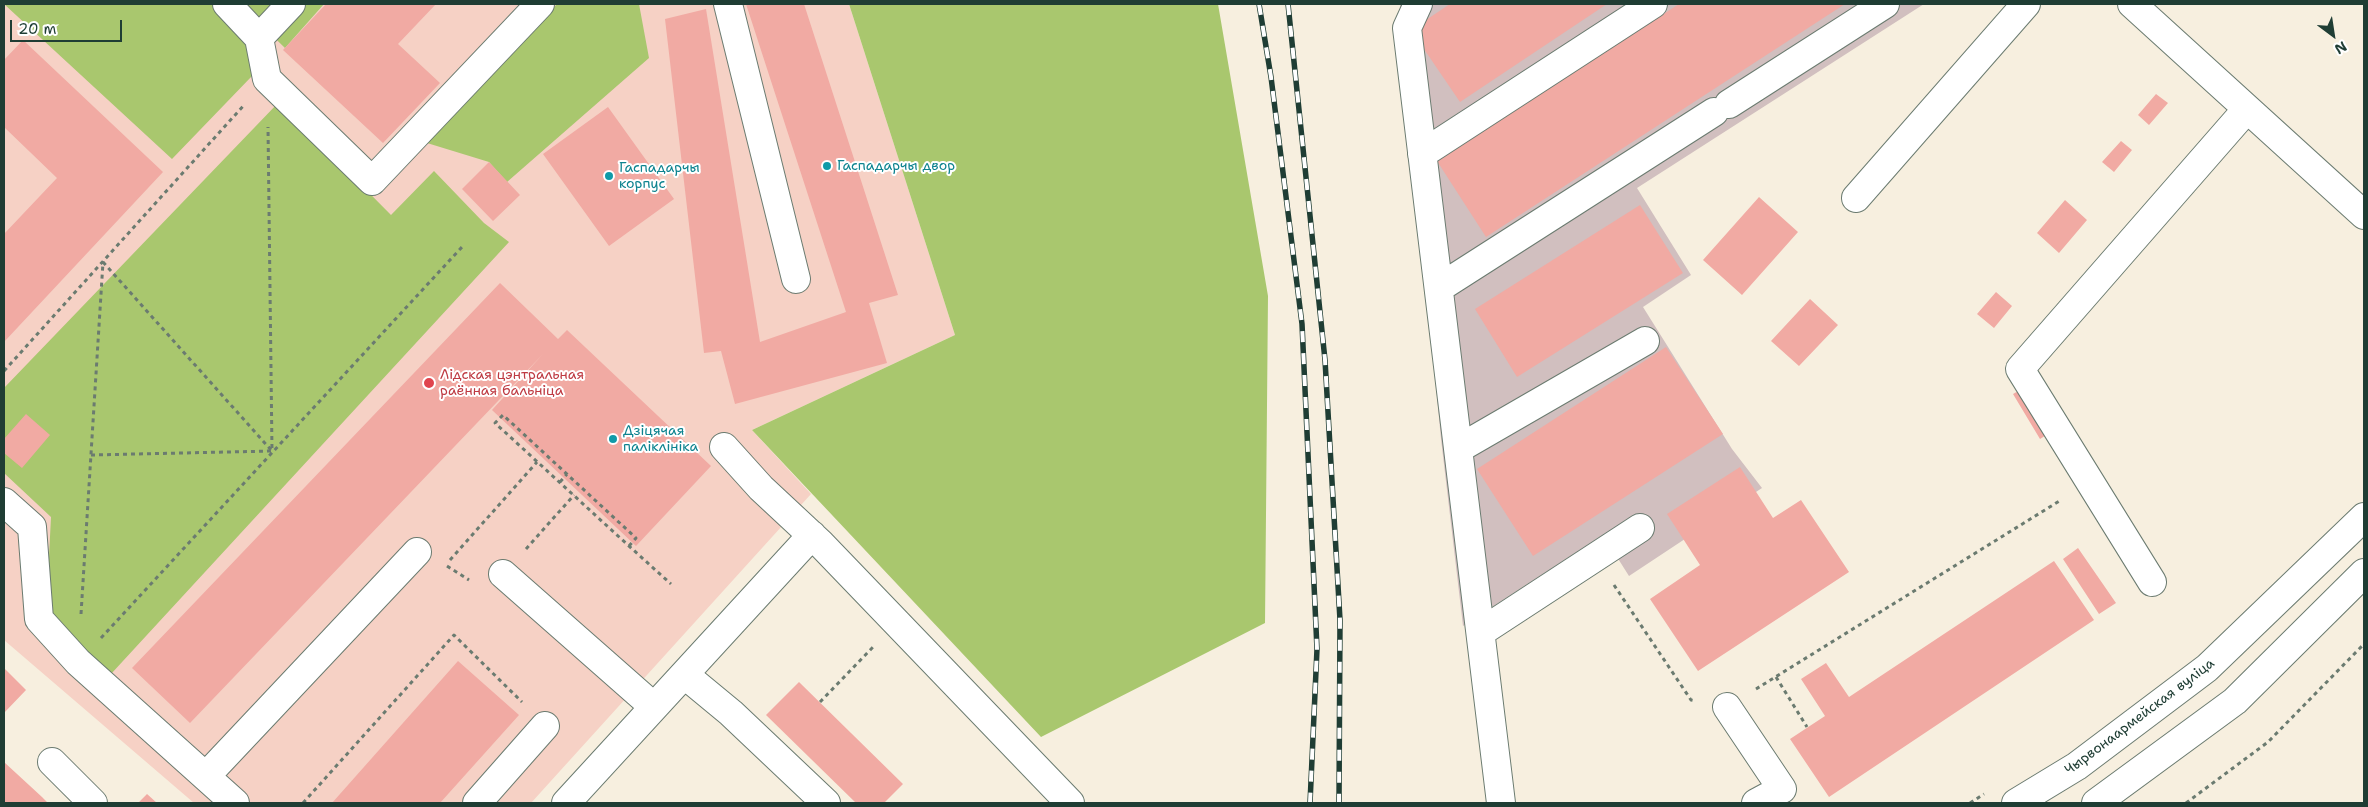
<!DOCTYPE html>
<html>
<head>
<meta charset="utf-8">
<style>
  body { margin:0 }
  #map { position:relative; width:2368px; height:807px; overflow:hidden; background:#f7efdf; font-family:"Shantell Sans",sans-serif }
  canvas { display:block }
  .frame { position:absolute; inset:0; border:5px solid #1f3d34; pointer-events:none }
  .north { position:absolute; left:2308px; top:10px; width:50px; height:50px; -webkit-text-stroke:4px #fff; paint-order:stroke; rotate:149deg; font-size:14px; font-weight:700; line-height:20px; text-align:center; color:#1f3d34 }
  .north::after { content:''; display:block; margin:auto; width:18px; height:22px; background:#1f3d34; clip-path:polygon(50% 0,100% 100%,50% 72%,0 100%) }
  .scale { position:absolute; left:10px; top:20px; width:112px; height:22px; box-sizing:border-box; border:2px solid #1f3d34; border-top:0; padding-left:6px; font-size:15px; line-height:18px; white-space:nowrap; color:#1f3d34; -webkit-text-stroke:4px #fff; paint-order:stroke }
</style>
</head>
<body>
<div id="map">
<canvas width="2368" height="807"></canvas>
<div class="frame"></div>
<div class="north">N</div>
<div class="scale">20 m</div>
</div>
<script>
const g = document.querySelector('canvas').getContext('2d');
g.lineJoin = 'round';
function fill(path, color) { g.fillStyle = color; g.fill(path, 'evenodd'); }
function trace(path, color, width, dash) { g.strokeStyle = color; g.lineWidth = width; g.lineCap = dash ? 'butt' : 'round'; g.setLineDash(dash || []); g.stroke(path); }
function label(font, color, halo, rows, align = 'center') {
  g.font = font + ' "Shantell Sans",sans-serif'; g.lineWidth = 4; g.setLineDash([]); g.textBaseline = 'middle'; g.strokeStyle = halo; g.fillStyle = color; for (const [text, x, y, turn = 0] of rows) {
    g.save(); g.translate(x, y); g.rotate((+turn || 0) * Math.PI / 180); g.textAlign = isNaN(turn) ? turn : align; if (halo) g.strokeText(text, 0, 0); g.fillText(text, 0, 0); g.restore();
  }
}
fill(new Path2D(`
  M4 4H849L955 335 752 430 811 494 531 803H194L4 640Z`), '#f6d1c5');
fill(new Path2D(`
  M1400 4H1924L1637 188 1691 275 1643 307 1732 449 1762 488 1629 576 1603 535 1463 626 1441 439Z`), '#d1bfbf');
fill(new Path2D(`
  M4 4H223L244 25 252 76 172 159Z
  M240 4H324L285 48Z
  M557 4H639L649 58 507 182 489 162 427 143Z
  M849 4H1218L1268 296 1265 623 1041 737 752 430 955 335Z
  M279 102 391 215 434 171 484 223 509 242 111 674 46 615 51 517 4 473V388Z`), '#a9c76e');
fill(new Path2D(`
  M326 4H436L398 44 440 83 383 143 283 50Z
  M746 4H804L898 295 869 303 887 363 735 404 721 351 704 353 665 19 706 9 760 342 846 312Z
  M1450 4H1607L1460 102 1411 30Z
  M1679 4H1845L1486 237 1437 161Z
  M23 40 163 172 4 342V234L57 178 4 127V60Z
  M2156 94 2168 103 2149 125 2138 115Z
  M608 107 674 199 609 246 543 154Z
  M2121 141 2132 150 2114 172 2102 162Z
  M489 162 520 195 493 221 462 189Z
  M1759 197 1798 232 1742 295 1703 260Z
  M2065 200 2087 220 2059 253 2037 233Z
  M1640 205 1683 273 1517 377 1475 309Z
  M500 283 558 339 567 330 711 466 636 546 492 410 543 354 190 723 132 668Z
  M1996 292 2012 306 1994 328 1977 314Z
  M1810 299 1838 325 1799 366 1771 341Z
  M1666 347 1723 434 1533 556 1477 469Z
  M2036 381 2062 425 2040 439 2013 394Z
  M26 414 50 435 22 468 4 453V439Z
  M1740 467 1773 518 1801 500 1849 572 1698 671 1650 599 1700 565 1667 514Z
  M2078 548 2116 603 2099 614 2063 559Z
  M2054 561 2094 620 1829 797 1790 739 1825 716 1801 679 1826 663 1849 697Z
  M458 661 519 715 440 803H332Z
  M4 668 26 690 4 713Z
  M799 682 903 784 884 803H856L766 715Z
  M4 762 42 797 48 803H4Z
  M147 794 157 803H138Z`), '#f1aaa3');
const minor = new Path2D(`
  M227 4 259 38 267 79 372 181 540 4
  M728 4 796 279
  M1418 4 1407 28 1501 803
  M2132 4 2364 215
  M259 38 291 4
  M1729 104 1885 4
  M1422 154 1653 4
  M1856 198 2026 4
  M1439 288 1714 112
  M724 447 761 488 820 543 1070 803
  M1458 449 1645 341
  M4 502 32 527 39 619 78 662 235 803
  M503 574 654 707
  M2152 582 2020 369 2247 109
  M1481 632 1640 528
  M685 675 731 713 826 803
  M1727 707 1782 789 1756 803
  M52 762 93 803
  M206 776 417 552
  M477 803 545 726
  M566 803 812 535`);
const major = new Path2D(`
  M2016 803 2077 766 2207 668 2364 517
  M2096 803 2235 701 2364 573`);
trace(minor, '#6b7b70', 30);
trace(major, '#6b7b70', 30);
trace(new Path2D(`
  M103 262 272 451
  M4 371 245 104
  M91 455 272 451 268 127
  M560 482 567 474
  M629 546 636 538 503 415 495 423C554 477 612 531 671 584
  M526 549 574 495
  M450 560 537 462
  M447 566 469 580
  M1614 585 1691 700 1696 701
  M81 614 103 262
  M101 638 462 247
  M1776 677 1807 727
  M1756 689 2061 500
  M820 702 874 646
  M303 803 454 635 522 702
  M1970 803 1984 794
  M2186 803 2268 742 2364 644`), '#6b7b70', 3, [4, 4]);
trace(minor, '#fff', 28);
trace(major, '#fff', 28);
const rail = new Path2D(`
  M1259 4 1271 77 1302 324 1317 649 1310 803
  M1288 4 1325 360 1340 620 1339 803`);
trace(rail, '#1f3d34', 5.5);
trace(rail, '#fff', 4, [11]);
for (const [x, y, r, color] of [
  [827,166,5,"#0f9aa8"],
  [609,176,5,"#0f9aa8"],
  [429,383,6,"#e0444e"],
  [613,439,5,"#0f9aa8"]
]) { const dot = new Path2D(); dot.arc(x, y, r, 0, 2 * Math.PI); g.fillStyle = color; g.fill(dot); trace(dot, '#fff', 2); }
label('14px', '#0d838f', '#fff', [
  ["Гаспадарчы двор",837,166],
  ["Гаспадарчы",619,168],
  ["корпус",619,184],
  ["Дзіцячая",623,431],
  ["паліклініка",623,447]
], 'left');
label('14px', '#be3a42', '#fff', [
  ["Лідская цэнтральная",440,375],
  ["раённая бальніца",440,391]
], 'left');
label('14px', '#1f3d34', '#fff', [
  ["Чырвонаармейская вуліца",2140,717,-37]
]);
</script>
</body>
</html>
